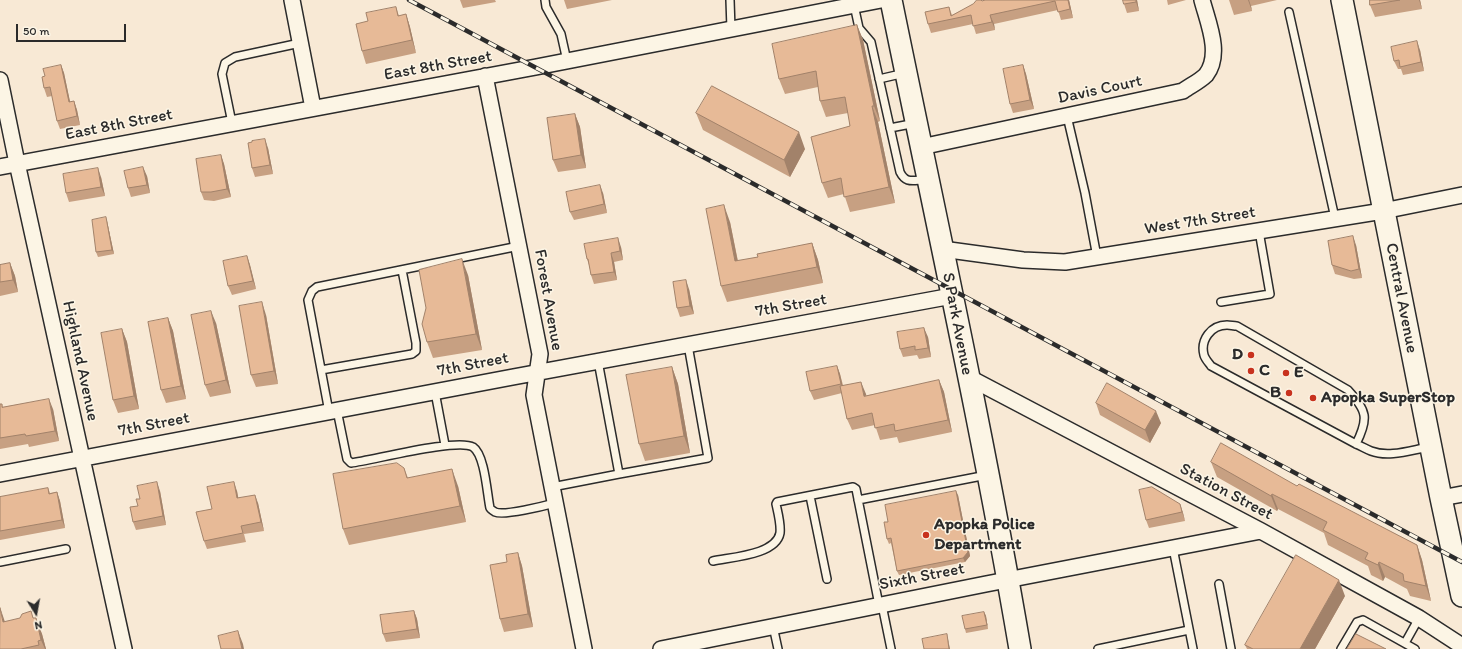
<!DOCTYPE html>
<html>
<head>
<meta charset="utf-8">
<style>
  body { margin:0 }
  #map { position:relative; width:1462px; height:649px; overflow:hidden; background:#f8e9d5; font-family:Itim,sans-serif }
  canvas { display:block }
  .north { position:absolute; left:16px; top:593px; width:40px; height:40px; -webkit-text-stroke:3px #fcf5e5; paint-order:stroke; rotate:169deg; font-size:11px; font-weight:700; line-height:16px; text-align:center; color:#2b2b2b }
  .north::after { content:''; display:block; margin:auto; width:14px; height:18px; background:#2b2b2b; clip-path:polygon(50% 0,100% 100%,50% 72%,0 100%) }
  .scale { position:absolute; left:16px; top:24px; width:110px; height:18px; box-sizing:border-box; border:2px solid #2b2b2b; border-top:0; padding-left:5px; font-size:12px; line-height:14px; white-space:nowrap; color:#2b2b2b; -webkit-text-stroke:3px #fcf5e5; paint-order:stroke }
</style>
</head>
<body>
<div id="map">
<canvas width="1462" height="649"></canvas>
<div class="north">N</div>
<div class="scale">50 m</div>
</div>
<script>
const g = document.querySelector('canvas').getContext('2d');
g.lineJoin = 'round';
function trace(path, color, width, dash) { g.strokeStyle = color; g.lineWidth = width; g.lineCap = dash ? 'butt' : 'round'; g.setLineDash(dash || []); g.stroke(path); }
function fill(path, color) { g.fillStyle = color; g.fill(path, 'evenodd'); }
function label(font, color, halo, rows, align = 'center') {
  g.font = font + ' Itim,sans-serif'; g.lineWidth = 3; g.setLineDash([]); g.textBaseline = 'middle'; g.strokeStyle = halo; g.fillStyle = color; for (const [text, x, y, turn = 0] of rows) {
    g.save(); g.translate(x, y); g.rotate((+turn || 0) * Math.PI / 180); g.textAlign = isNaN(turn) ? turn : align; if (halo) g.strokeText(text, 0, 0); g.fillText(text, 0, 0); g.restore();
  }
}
const lane = new Path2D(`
  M545 0 546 7 561 34 567 61
  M730 0 731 29
  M854 5 859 28 871 42 900 172C906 184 913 180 925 180
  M1289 12 1335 218
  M879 79 905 73
  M1067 116 1085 193 1097 257
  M232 123 222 74 225 63 235 57 300 43
  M890 128 916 123
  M1221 302 1270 294 1259 231
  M321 370 412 354 416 351V343L402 270
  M435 392 445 445
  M337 410 347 459 351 463C374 460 457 438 473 447 485 455 487 494 490 508 490 509 495 512 495 512 504 516 544 506 555 503
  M329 412 308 300 312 291 317 287 519 246
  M1356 444C1369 418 1367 411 1348 390L1237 326C1234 326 1230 325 1227 325 1211 325 1200 340 1204 355 1205 359 1209 363 1211 366L1356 444C1361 446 1366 449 1371 451 1389 458 1411 450 1429 447
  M619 474 708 458 688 345
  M552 487 619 474 598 361
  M810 496 827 579
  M858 500 987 475
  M1173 548 1193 649
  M713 561C731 557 776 555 780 533 781 524 778 513 776 504L777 502 853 487 856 489 879 605
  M0 562 66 549
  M1219 584 1231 649
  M882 605 891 649
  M773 626 778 649
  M1405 643 1419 618
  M1098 649 1189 630
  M1341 649 1357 622 1363 620 1415 649`);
const street = new Path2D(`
  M292 0 313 108
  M485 76 540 354 534 395 584 649
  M0 80 17 163 124 649
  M921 147 1183 91C1190 86 1200 81 1206 75 1222 54 1208 23 1202 0
  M0 167 536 67 881 0
  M942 249 1023 260 1065 262 1383 211 1462 195
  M968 377 1261 531 1419 618 1462 646
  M0 474 513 377 952 296
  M1441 498 1462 494
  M661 649 986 584 1261 531`);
const secondary = new Path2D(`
  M891 0C935 216 983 432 1020 649
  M1342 0 1441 498 1462 596`);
trace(lane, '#2b2b2b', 10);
trace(street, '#2b2b2b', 18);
trace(secondary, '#2b2b2b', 24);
trace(lane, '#fcf5e5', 7);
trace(street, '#fcf5e5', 15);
trace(secondary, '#fcf5e5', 21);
const rail = new Path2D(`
  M409 0 1462 562`);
trace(rail, '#2b2b2b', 4.5);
trace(rail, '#fcf5e5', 3, [9]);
fill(new Path2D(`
  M460 0H495L496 2 463 8Z
  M564 0H612L567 9Z
  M985 0H1069L1073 18 1061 20 1058 10 994 24 995 30 976 34 973 24 931 33 928 24 949 7 952 15 982 1Z
  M1137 0 1139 11 1127 13 1124 4Z
  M1167 0H1186L1168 5Z
  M1229 0H1277L1251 6 1252 11 1234 15Z
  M1370 0H1420L1422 9 1375 17 1370 5Z
  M396 7 399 16 406 14 410 27 416 53 366 64 362 51 368 21Z
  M857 25 863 40 880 121 878 122 895 203 850 212 844 194 828 198 822 183 850 126 848 113 826 117 820 101 818 87 785 94 779 79Z
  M1420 50 1424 71 1403 75 1401 69H1398L1394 61Z
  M61 65 64 73 70 102 74 101 77 110 80 125 60 129 57 121 52 96 47 97 44 88 45 76Z
  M1023 65 1026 74 1034 109 1013 113 1010 104Z
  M696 113 805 149 790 177 703 130Z
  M575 114 580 127 586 168 558 172 553 160Z
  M268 148 273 174 255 177 252 168Z
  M221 155 224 164 231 197 214 201 204 200 201 192Z
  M147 176 150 193 131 197 128 188Z
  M101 177 105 196 69 202 66 193Z
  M603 193 607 213 574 220 570 212Z
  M107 221 114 254 98 257 96 252Z
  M730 222 738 261 758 257 812 243 818 260 823 283 727 302 721 286Z
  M1356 245 1362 278 1354 279 1335 274 1332 265Z
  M621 247 623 260 614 262 617 280 594 284 591 275 590 268 587 259Z
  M247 256 250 265 256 289 232 295 228 286Z
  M10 263 15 276 18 292 0 296V265Z
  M468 275 482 350 433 358 427 342Z
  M689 289 694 314 680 317 677 308Z
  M266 315 278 384 256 387 251 375Z
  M168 318 173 331 186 399 166 403 161 390Z
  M216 323 231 393 210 397 205 385Z
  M122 329 127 342 139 409 118 413 113 400Z
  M928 337 931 357 919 359 917 355 903 357 900 349Z
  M837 366 840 374 843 385 866 394V396L939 380 944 392 952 432 899 443 897 437 880 440 875 425 852 430 847 419 842 393 814 400 810 391Z
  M672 367 678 384 690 453 645 461 639 444Z
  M1096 403 1161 423 1150 443 1100 415Z
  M0 404H2L3 407 53 409 59 441 29 447 28 444 0 449Z
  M1211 462 1297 486 1417 545 1422 560 1431 601 1410 596 1407 589 1385 577 1383 581 1371 575 1368 566 1328 545 1324 533 1278 509 1277 511 1217 477Z
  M404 468 408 478 458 486 466 522 349 545 343 529Z
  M48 488 50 493 57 492 60 501 65 528 0 540V497Z
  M160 491 166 525 136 530 133 522 140 499Z
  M237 491 238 498 258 503 264 531 244 534 246 542 207 549 204 541 212 509Z
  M958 495 970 556 965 562 899 575 897 571 891 543 889 544 887 539 888 522Z
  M1180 504 1183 513 1185 521 1149 528 1146 520Z
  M518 553 522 566 533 627 504 632 500 619 507 562Z
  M1345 596 1315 649H1247L1245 645Z
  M414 611 417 619 420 638 386 642 383 634Z
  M984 612 986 616 988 629 966 633 965 629Z
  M34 618 42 634 46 649H0L5 622Z`), '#c7a082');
fill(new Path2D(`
  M1068 0H1069L1073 18 1070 9Z
  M1136 0H1137L1139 11 1136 2Z
  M1248 0H1249L1251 6 1252 11Z
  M1419 0H1420L1422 9Z
  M406 14 410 27 416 53 412 40Z
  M990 15 994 24 995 30 992 22Z
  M857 25 863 40 880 121 874 106Z
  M1417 41 1420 50 1424 71 1421 62Z
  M61 65 64 73 72 111 69 102Z
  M1023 65 1026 74 1034 109 1030 100Z
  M74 101 77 110 80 125 77 116Z
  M872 106 878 122 895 203 889 187Z
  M575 114 580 127 586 168 581 155Z
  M799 132 805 149 790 177 784 160Z
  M265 139 268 148 273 174 270 165Z
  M221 155 224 164 231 197 227 189Z
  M143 167 147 176 150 193 147 185Z
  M98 168 101 177 105 196 101 187Z
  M600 185 603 193 607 213 604 204Z
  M724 205 730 222 741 278 735 261Z
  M106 217 107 221 114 254 112 250Z
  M1353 236 1356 245 1362 278 1359 269Z
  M618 238 621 247 623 260 620 251Z
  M812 243 818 260 823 283 817 267Z
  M611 253 614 262 617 280 614 272Z
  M247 256 250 265 256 289 253 281Z
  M462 259 468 275 482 350 476 334Z
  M10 263 15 276 18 292 13 280Z
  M686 280 689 289 694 314 690 306Z
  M262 302 266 315 278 384 274 371Z
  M211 311 216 323 231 393 226 380Z
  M168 318 173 331 186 399 181 386Z
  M924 328 928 337 931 357 928 348Z
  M122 329 127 342 139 409 134 396Z
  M837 366 840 374 844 393 841 384Z
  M672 367 678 384 690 453 684 436Z
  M939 380 944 392 952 432 948 420Z
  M861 382 866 394 869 408 864 396Z
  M49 399 53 409 59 441 55 431Z
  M1156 411 1161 423 1150 443 1145 430Z
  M452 469 458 486 466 522 460 506Z
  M157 482 160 491 166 525 163 516Z
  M234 482 237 491 240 507 237 498Z
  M956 491 958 495 970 556 965 562 963 558Z
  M57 492 60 501 65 528 62 520Z
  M1272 494 1278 509 1277 511 1271 496Z
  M255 495 258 503 264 531 261 522Z
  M1180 504 1183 513 1185 521 1182 512Z
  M1417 545 1422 560 1431 601 1426 586Z
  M518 553 522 566 533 627 528 614Z
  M1379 562 1385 577 1383 581 1378 565Z
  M1339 580 1345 596 1315 649H1300Z
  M0 607 5 622H3Z
  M414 611 417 619 420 638 417 629Z
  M984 612 986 616 988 629 987 625Z
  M36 618 42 634 46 649H45L41 640Z
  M238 631 243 644 244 649H242Z
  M947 634 950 649H949Z`), '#a2826a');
const building = new Path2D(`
  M977 0H981L982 1 985 0H1068L1070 9 1058 12 1055 1 990 15 992 22 973 26 971 15 928 24 925 12 949 7 951 16 973 4Z
  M1123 0H1136V2L1124 4Z
  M1370 0H1400L1370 5Z
  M396 7 398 16 406 14 412 40 362 51 356 24 368 21 366 13Z
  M857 25 874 106H872L889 187 844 197 841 178 822 183 811 137 850 126 845 97 820 101 816 71 779 79 772 44Z
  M1417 41 1421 62 1400 67 1399 60 1394 61 1391 47Z
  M61 65 69 102 74 101 77 116 57 121 50 87 44 88 42 77 45 76 43 69Z
  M1023 65 1030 100 1010 104 1003 69Z
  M712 86 799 132 784 160 696 113Z
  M575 114 581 155 553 160 547 118Z
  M265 139 270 165 252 168 248 143 252 142V141Z
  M221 155 227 189 211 192H201L196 159Z
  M143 167 147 185 128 188 124 171Z
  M98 168 101 187 66 193 63 174Z
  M600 185 604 204 570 212 566 192Z
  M724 205 735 261 758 257 757 254 812 243 817 267 721 286 706 209Z
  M106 217 112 250 96 252 92 220Z
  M1353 236 1359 269 1351 271 1332 265 1328 241Z
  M618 238 620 251 611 253 614 272 591 275 588 259H587L584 244Z
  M247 256 253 281 228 286 223 261Z
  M462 259 476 334 427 342 422 324 426 308 419 270Z
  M10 263 13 280 0 282V265Z
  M686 280 690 306 677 308 673 282Z
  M262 302 274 371 251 375 239 306Z
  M211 311 226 380 205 385 191 315Z
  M168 318 181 386 161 390 148 322Z
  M924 328 928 348 915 350V346L900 349 897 332Z
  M122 329 134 396 113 400 101 333Z
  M837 366 841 384 810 391 806 372Z
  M672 367 684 436 639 444 626 375Z
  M939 380 948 420 895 431 894 424 875 428 872 413 847 419 840 386 861 382 864 396Z
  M1107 383 1156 411 1145 430 1096 403Z
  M49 399 55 431 26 436 25 434 0 438V404H2V407Z
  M1221 443 1297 486 1299 484 1417 545 1426 586 1404 581 1403 574 1379 562 1378 565 1365 559 1368 553 1323 530 1327 522 1272 494 1271 496 1211 462Z
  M397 463 404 468 407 478 452 469 460 506 343 529 333 474Z
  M157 482 163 516 133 522 130 507 138 506 136 499H140L137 486Z
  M234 482 237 498 255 495 261 522 241 526 243 533 204 541 196 512 212 509 207 487Z
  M1152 487 1180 504 1182 512 1146 520 1139 490Z
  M48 488 49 494 57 492 62 520 0 531V497Z
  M956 491 968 552 963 558 897 571 891 538 887 539 884 522H888L885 505Z
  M518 553 528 614 500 619 490 565 507 562 506 555Z
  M1296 555 1339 580 1300 649H1253L1245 645Z
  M0 608 3 622 20 618 22 614 31 611 33 618H36L41 640 38 641 39 645 21 649H0Z
  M414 611 417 629 383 634 380 615Z
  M984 612 987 625 965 629 962 616Z
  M238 631 242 649H221L218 636Z
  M947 634 949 649H924L922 639Z
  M1356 634 1386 649H1347Z`);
fill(building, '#e7ba97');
trace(building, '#a2826a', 1);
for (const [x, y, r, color] of [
  [1251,355,4,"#c8321e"],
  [1251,371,4,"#c8321e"],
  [1286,373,4,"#c8321e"],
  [1289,393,4,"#c8321e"],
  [1313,398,4,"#c8321e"],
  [926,535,4,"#c8321e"]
]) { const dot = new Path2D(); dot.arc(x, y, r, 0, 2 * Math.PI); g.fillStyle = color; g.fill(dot); trace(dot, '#fcf5e5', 1.5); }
label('17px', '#2b2b2b', '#fcf5e5', [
  ["East 8th Street",438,66,-10],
  ["Davis Court",1100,90,-12],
  ["East 8th Street",119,125,-11],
  ["West 7th Street",1200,221,-9],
  ["Central Avenue",1401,298,79],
  ["Forest Avenue",548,300,80],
  ["7th Street",791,306,-10],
  ["S Park Avenue",957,324,79],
  ["Highland Avenue",80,361,78],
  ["7th Street",473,365,-11],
  ["7th Street",154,425,-11],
  ["Station Street",1226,492,28],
  ["Sixth Street",922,577,-11]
]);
label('bold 17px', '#2b2b2b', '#fcf5e5', [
  ["D",1243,355,"right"],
  ["C",1259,371],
  ["E",1294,373],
  ["B",1281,393,"right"],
  ["Apopka SuperStop",1321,398],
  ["Apopka Police",934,525],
  ["Department",934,545]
], 'left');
</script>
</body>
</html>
